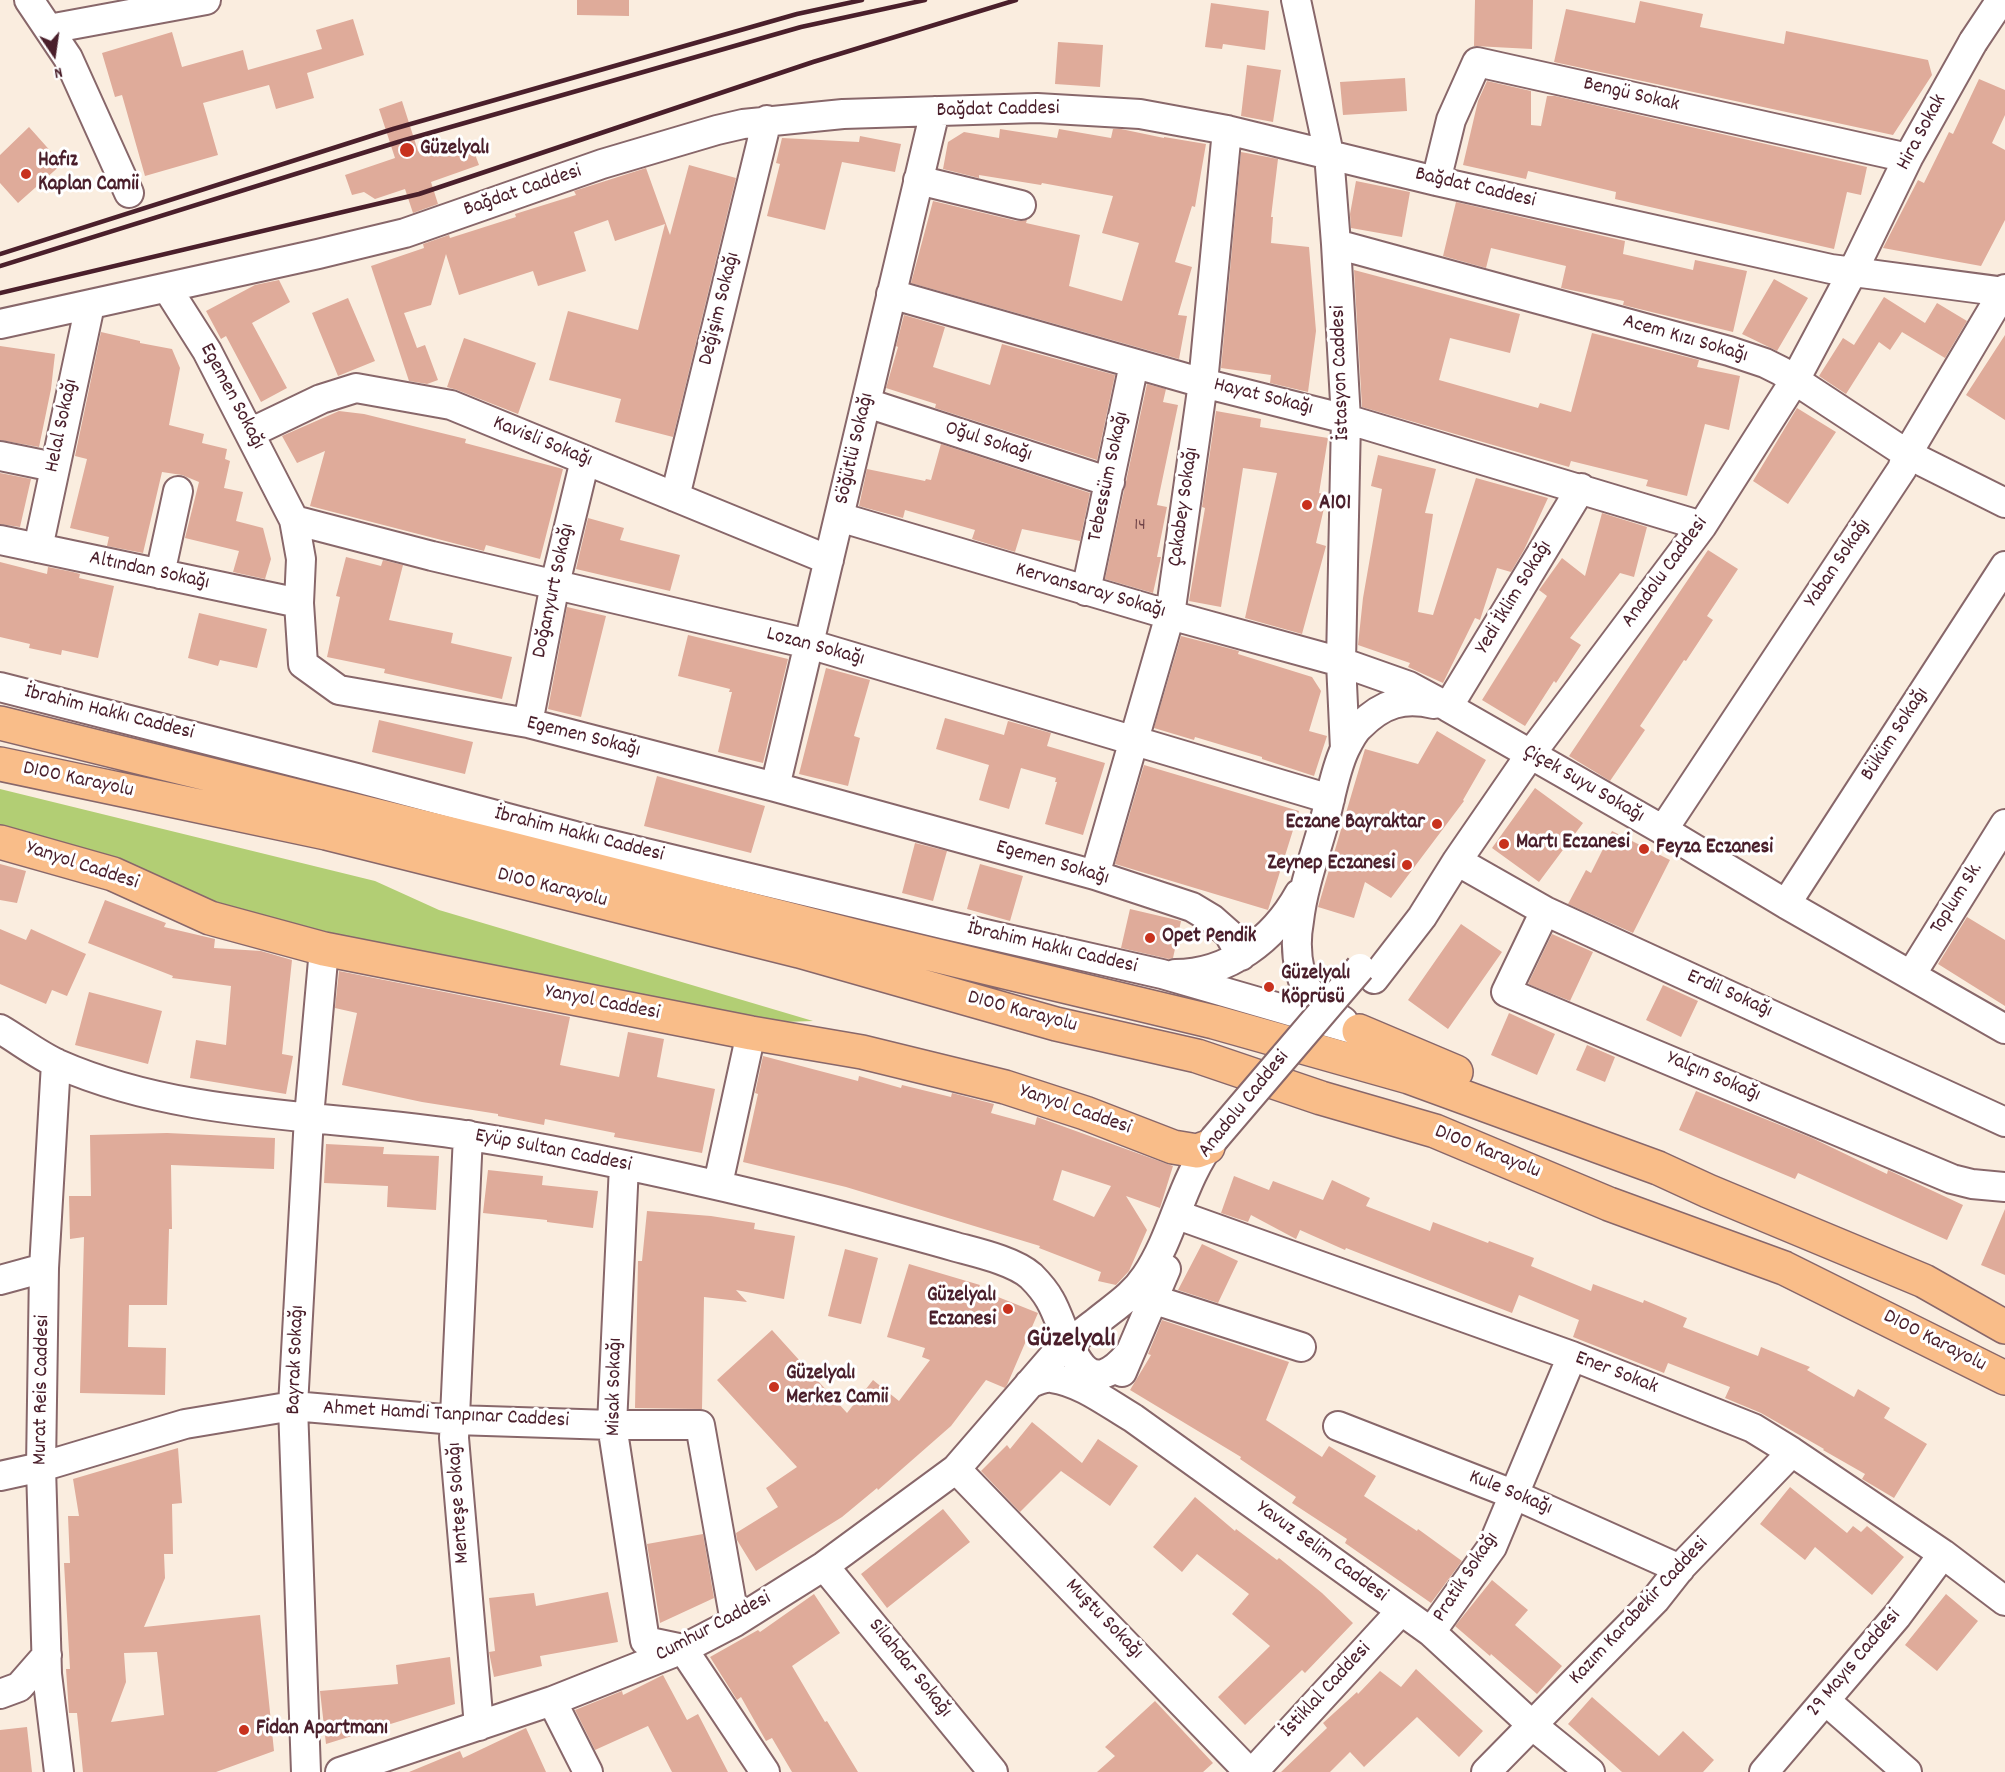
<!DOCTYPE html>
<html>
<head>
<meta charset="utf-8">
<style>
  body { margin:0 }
  #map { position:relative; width:2005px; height:1772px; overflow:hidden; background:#faeddf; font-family:Dekko,sans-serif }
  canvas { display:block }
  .north { position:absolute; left:24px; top:24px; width:60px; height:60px; -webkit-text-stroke:4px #fff; paint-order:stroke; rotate:167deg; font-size:16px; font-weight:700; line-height:24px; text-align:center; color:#4a1f2b }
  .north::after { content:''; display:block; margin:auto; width:21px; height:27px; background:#4a1f2b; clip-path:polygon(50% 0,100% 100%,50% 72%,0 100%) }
</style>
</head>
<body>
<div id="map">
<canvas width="2005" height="1772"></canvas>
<div class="north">N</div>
</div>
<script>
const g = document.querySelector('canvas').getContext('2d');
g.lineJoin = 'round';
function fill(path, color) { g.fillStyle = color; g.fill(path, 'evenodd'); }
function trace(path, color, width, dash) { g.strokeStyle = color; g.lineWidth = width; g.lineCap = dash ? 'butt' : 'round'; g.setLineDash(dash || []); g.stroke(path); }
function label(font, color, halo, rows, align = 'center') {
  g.font = font + ' Dekko,sans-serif'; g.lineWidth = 6; g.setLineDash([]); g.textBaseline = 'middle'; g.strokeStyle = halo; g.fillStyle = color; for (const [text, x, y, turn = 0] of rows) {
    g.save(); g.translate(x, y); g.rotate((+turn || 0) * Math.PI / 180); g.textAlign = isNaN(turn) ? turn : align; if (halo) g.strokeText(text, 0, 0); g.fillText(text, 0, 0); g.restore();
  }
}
fill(new Path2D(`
  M0 789 375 881 439 910 813 1021 754 1023 318 934 192 901 28 833 0 825Z`), '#b2ce74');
fill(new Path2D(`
  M577 0H629V16L577 15Z
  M1475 0H1533L1532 49 1474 46Z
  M1640 1 1703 14 1700 27 1784 44 1786 31 1928 60 1932 75 1893 135 1554 62 1566 9 1635 23Z
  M1211 3 1269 11 1265 50 1223 44 1222 49 1205 47Z
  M353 19 364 55 307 73 314 98 276 109 269 85 203 103 218 155 145 176 122 95 115 97 102 53 172 32 182 67 243 50 248 70 322 49 316 30Z
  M1058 42 1103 45 1100 87 1055 84Z
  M1247 65 1281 70 1273 122 1241 116Z
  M1405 78 1407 111 1343 115 1340 82Z
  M1979 79 2005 90V115L1992 143 2005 150V220L1981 266 1883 248 1918 180 1924 183 1949 132 1953 134Z
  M1487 81 1531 91V125L1541 126 1547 96H1555L1867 167 1861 195 1847 192 1834 249 1615 199 1616 192 1528 171 1526 179 1463 165 1478 101Z
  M402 101 418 151 451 140 461 144 470 141 479 165 431 182 438 204 413 213 405 189 375 199 364 192 352 195 345 175 395 158 379 109Z
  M29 127 62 164 18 203 0 183V155Z
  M1000 129 1057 138 1059 129 1111 138 1113 129H1121L1164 138V137L1206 144 1195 207 1192 206 1175 262 1192 267 1178 315 1187 316 1179 359 911 283 933 201 1017 221 1027 220 1026 223 1080 235 1069 286 1122 301 1139 243 1102 233 1113 196 1042 183 1041 185 979 175V178L943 169 948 142 964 132 999 138Z
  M860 136 901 144 895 172 842 162 825 230 767 216 780 164 776 163 782 138 859 142Z
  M1241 152 1278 159 1271 217H1273L1271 243 1309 247 1316 331 1308 392 1270 383 1271 375 1221 368Z
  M689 165 736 178 673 437 615 422 621 399 549 380 568 311 638 330 665 224 615 241 608 220 574 232 586 271 538 286 533 271 459 295 446 254 431 305 404 313 417 348 425 345 438 380 427 384 409 381 371 266 424 248 423 244 449 235 450 238 516 217 515 214 576 195 574 191 646 168 670 235Z
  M1356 181 1410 192 1402 237 1351 228 1350 214Z
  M1456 202 1625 241 1623 254 1693 270 1695 260 1747 271 1733 332 1623 305 1624 301 1561 288 1566 266 1491 248 1486 268 1443 256Z
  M1354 270 1520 314 1510 353 1450 338 1439 380 1538 408 1540 403 1571 412 1592 333 1699 360 1697 367 1740 376 1729 430 1705 424 1687 496 1646 486 1648 480 1571 461 1569 467 1362 407Z
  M1774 279 1808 298 1777 351 1742 334Z
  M279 280 290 302 252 323 287 388 261 402 226 336 221 339 206 311 255 285Z
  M1884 297 1925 323 1937 303 1967 321 1945 358 1902 332 1890 350 1879 342 1846 394 1819 376 1843 338 1854 345Z
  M348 298 375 361 338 376 312 313Z
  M904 315 945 327 933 367 990 385 1002 344 1115 375 1097 460 935 408 936 404 886 388 898 347 896 346Z
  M101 332 140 341V343L172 349 180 368 169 425 204 434 202 443 227 449 225 459 230 461 224 488 243 492 236 521 263 528 271 559 265 579 233 572 239 551 185 538 199 482 182 475 162 472 143 553 107 546 109 537 70 528 87 459 75 456Z
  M2005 335V420L1966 395Z
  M464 338 536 363 518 414 457 390 447 387Z
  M0 346 55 354 51 389 39 447 0 440Z
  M1147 384 1166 389 1163 402 1178 405 1157 505 1167 507 1157 557H1161L1153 593 1105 579Z
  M1797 408 1836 432 1788 504 1753 481Z
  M339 411 364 414 466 439 465 443 563 469 540 559 486 545 484 551 310 506 325 451 297 463 282 436Z
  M1216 411 1261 419 1260 427 1328 438 1319 493 1327 495 1316 543 1326 546 1302 634 1245 618 1277 473 1243 468 1221 607 1189 601 1205 508 1202 507Z
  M941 444 1090 493 1080 541 1022 529 1015 552 972 539 975 530 905 510 903 518 859 506 867 469 925 481 926 479 931 480Z
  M1378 455 1436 469 1425 513 1433 514 1418 612 1433 615 1476 478 1548 498 1524 550 1511 572 1497 568 1480 620 1475 618 1443 683 1408 667 1410 663 1358 645 1363 598 1382 489 1371 486Z
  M0 473 31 479 20 527 0 524Z
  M1602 513 1647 527 1634 577 1620 573 1570 638 1581 645 1556 683 1554 681 1525 726 1482 700 1547 596 1539 590 1562 558 1585 576Z
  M588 518 624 528 620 540 680 555 670 591 576 569Z
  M1708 550 1738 569 1707 616 1713 620 1686 661 1684 660 1640 726 1645 730 1610 781 1569 756Z
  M346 557 381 566 383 560 403 565 389 620 453 633 451 643 512 657 502 699 384 673 385 669 327 657 340 597 336 596Z
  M0 562 47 574 48 567 73 572 80 574 79 578 114 586 98 658 62 650 61 655 29 648 30 644 0 637Z
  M567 607 606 616 581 717 548 709Z
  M199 613 267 629 257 668 220 660 218 666 188 658Z
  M688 635 788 659 763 763 718 752 732 692H729L730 689 678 676Z
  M1181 636 1239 651 1238 654 1312 677 1321 691 1309 731 1327 736 1314 776 1262 759V757L1195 737 1194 740 1154 728Z
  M826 668 870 680 854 736 860 738 848 786 799 774Z
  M945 718 1004 735 1008 721 1051 733 1047 746 1105 763 1083 835 1045 824 1057 782H1055L1056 778 1021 768 1009 809 979 800 989 765 936 749Z
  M379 720 473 742 465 774 372 752Z
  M1437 731 1486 760 1463 800 1464 801 1391 898 1365 882 1354 918 1318 907 1365 749 1418 764Z
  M1144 765 1299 811 1268 910 1115 864Z
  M657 776 765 806 751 853 644 826Z
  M1535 788 1583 823 1539 882 1492 848Z
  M1612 831 1670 860 1633 933 1568 904 1586 870 1591 873Z
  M915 843 947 851 933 901 902 893Z
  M0 864 26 871 17 903 0 900Z
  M980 864 1023 876 1010 921 967 909Z
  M105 900 166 923 164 927 215 939 214 948 261 951 292 960 282 1054 293 1056 286 1094 190 1078 196 1040 226 1045 231 986 172 978 173 976 88 943Z
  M1130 909 1181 921 1173 958 1169 959 1121 948Z
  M1967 917 2005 940V1006L1938 964Z
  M1461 924 1502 952 1448 1029 1408 1000Z
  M0 929 26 940 31 929 86 954 67 996 52 990 46 1004 0 984Z
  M1552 934 1593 952 1570 1001 1528 984Z
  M339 971 570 1017 560 1065 619 1077 628 1032 664 1039 657 1077 715 1089 702 1153 614 1137 615 1133 545 1119 544 1125 498 1116V1114L422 1102 342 1085 357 1013 335 1008Z
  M1663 985 1698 1001 1681 1037 1646 1020Z
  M89 992 162 1011 148 1064 75 1045Z
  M1509 1013 1555 1034 1537 1075 1491 1055Z
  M1587 1045 1615 1057 1605 1082 1576 1070Z
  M763 1056 858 1081 859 1076 901 1088 902 1085 951 1097 952 1093 994 1104 991 1113 1035 1125 1037 1117 1173 1166 1160 1208 1126 1196 1147 1230 1129 1271 1116 1285 1098 1281 1101 1272 1039 1248 1040 1246 846 1187 743 1162 758 1094 755 1093ZM1062 1170 1111 1186 1094 1217 1053 1200Z
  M1696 1091 1812 1138 1887 1174 1888 1170 1963 1205 1947 1240 1798 1173 1795 1179 1679 1130Z
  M167 1133 275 1138 274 1169 171 1165 172 1229H169L167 1305H129L128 1347 166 1348 165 1395 80 1393 84 1237 70 1239 69 1196H91L90 1135Z
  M326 1144 384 1147 383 1154 439 1156 436 1210 387 1207 388 1186 324 1183Z
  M488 1170 543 1176 542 1185 598 1191 593 1228 547 1222V1220L483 1213Z
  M1234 1176 1269 1190 1273 1181 1323 1200 1332 1180 1370 1198 1366 1206 1430 1231 1433 1222 1488 1243 1489 1241 1534 1258 1531 1266 1591 1291 1593 1284 1643 1303 1644 1300 1687 1318 1683 1327 1758 1356 1761 1347 1810 1367 1807 1370 1854 1397 1858 1389 1890 1408 1884 1418 1927 1444 1894 1498 1862 1479 1865 1474 1823 1450 1824 1449 1761 1413 1725 1398 1730 1387 1668 1363 1664 1373 1573 1337 1579 1320 1519 1295 1512 1313 1346 1248 1345 1250 1300 1230 1296 1239 1251 1215 1248 1222 1221 1213Z
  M2005 1209V1275L1981 1265Z
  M647 1211 711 1216 755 1223 754 1229 795 1236 784 1299 736 1290 747 1302 704 1297 702 1409 635 1408 638 1261H642Z
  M1202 1244 1238 1261 1218 1303 1178 1290Z
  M845 1249 878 1258 861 1324 828 1316Z
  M909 1264 980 1285 978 1289 1038 1313 1007 1385 1005 1388 986 1380 951 1426 878 1490 877 1488 842 1517 756 1571 737 1540 736 1533 778 1507 766 1488 797 1467 717 1380 772 1330 847 1413 873 1380 899 1401 930 1360 922 1357 925 1348 887 1337Z
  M1162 1320 1289 1362 1266 1420 1322 1457 1329 1446 1376 1476 1364 1496 1417 1531 1418 1529 1462 1561 1431 1603 1345 1543 1347 1539 1292 1503 1296 1497 1240 1459 1241 1457 1130 1390 1151 1355 1148 1354Z
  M1032 1422 1082 1463 1098 1439 1138 1466 1110 1506 1061 1471 1020 1512 981 1471 1007 1445 1010 1449Z
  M178 1448 182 1503 172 1504 173 1554H164L165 1578 144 1627 260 1615 274 1751 216 1772H83L77 1713H69L66 1669H70L64 1563H70L68 1516H79L73 1479ZM157 1652 164 1715 111 1722 126 1682 124 1653Z
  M1790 1487 1847 1533 1853 1526 1861 1532 1867 1526 1904 1557 1872 1595 1815 1547 1805 1560 1760 1524Z
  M1195 1497 1235 1531 1236 1529 1277 1560 1279 1558 1322 1593 1353 1623 1305 1673 1302 1670 1245 1725 1218 1697 1270 1646 1232 1614 1249 1594 1197 1554 1182 1572 1153 1547Z
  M943 1509 970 1542 887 1608 861 1574Z
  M703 1534 714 1598 660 1623 647 1544Z
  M1492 1580 1528 1610 1515 1625 1562 1666 1537 1694 1491 1654 1490 1656 1455 1626Z
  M608 1592 618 1642 540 1656 542 1666 494 1677 489 1652 495 1651 489 1598 534 1593 536 1606Z
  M814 1594 840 1633 792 1666 825 1722 827 1721 858 1772H792L772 1738 766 1741 741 1697 737 1700 710 1657 758 1630 760 1632Z
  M1946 1594 1978 1621 1937 1671 1905 1645Z
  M450 1657 455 1704 326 1744 320 1691 398 1684 396 1665Z
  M1416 1669 1483 1731 1459 1757 1417 1717 1364 1767 1350 1752 1330 1772H1281L1327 1728 1323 1723 1357 1692 1358 1694 1380 1671 1401 1687Z
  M663 1675 687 1720 698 1714 728 1772H672L648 1726 595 1750 575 1710 622 1691 623 1695Z
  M1592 1697 1659 1756 1683 1731 1714 1760 1703 1772H1622L1568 1724Z
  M1155 1701 1213 1763 1203 1772H1097L1115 1756 1105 1747Z
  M27 1727 32 1772H0V1730Z
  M526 1728 546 1772H409L460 1751 463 1758Z`), '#dfab9a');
const minor = new Path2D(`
  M29 0 68 58 129 193
  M1296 0 1329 154 1336 244 1346 419 1341 662 1345 749
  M49 29 206 0
  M918 180 1021 205
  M1436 181 1451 120 1477 62 1908 158
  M1336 244 1729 351 1765 363 1781 371 1907 454 2005 503
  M167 288 207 351 294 520 301 559 299 603 303 664 339 690 528 723 775 787 1095 875 1192 907 1212 919 1229 934 1241 956
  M891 294 1203 383 1346 419 1702 526
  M0 324 318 254 405 233 602 164 717 130 743 124 843 114 1037 108 1140 114 1227 130 1436 181 1831 269 2005 292
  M867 403 1110 482
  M250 433 321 399 356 388 451 405 829 560
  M0 456 54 467
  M675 497 767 120
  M839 517 1170 615 1341 662 1409 686 1448 707 1663 830 1786 904 2005 1029
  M294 520 432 556 809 644 1330 799
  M0 540 299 603
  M38 548 90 305
  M160 574 178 491
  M1086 591 1134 364
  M0 687 357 778 575 836 946 925 1162 974 1359 1031
  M1448 707 1581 488
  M528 723 555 584 585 460
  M775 787 935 111
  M1663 830 1902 469 1907 454 2005 289
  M1457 861 1545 911 2005 1122
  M1095 875 1170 615 1203 383 1227 130
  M1786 904 2005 566
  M1545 911 1506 992 1952 1179 1972 1184 2005 1187
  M1175 974C1229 974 1274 939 1299 894
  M1911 975 2005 824
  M1374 979 1422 917 1457 861 1530 755 1702 526 1795 380 1853 271 1908 158 1973 42
  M1343 1021C1322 1008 1306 995 1300 971 1296 954 1296 937 1299 921 1303 886 1316 852 1325 819 1331 796 1335 770 1345 749 1349 741 1354 731 1360 726 1383 703 1404 697 1434 704
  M0 1029C19 1040 38 1055 58 1064 185 1120 335 1114 470 1136 587 1155 704 1181 819 1210 865 1222 911 1234 956 1247 978 1253 1014 1261 1031 1276 1038 1283 1045 1291 1050 1300 1068 1330 1079 1412 1128 1355
  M56 1063 44 1268 41 1467 47 1674 59 1772
  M468 1135 454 1438 479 1726
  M624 1165 612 1425 645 1641 683 1649 765 1772
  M718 1184 751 1033
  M1189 1219 1572 1356 1753 1428 1792 1452 1943 1554 2005 1601
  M0 1280 44 1268
  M1152 1299 1301 1347
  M1122 1372 1166 1269
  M1029 1384C1036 1381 1044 1377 1052 1378 1081 1382 1109 1404 1133 1418L1431 1632 1532 1725 1590 1772
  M1338 1426 1515 1495 1680 1569
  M956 1469 1249 1772
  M0 1476 41 1467 185 1424 293 1406 455 1420 612 1425H700L735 1622
  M824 1566 993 1772
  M1431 1632 1492 1547 1572 1356
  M0 1694 19 1687 47 1655
  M552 1701 588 1772
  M1826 1701 1907 1772
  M306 1772 293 1406 309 1117 324 949
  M340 1772 552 1701 683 1649 735 1622 824 1566 956 1469 1052 1358C1066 1346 1080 1334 1095 1323 1113 1308 1133 1296 1146 1276 1175 1233 1181 1180 1214 1139
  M1253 1772 1401 1611
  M1486 1772 1655 1600 1681 1567 1792 1452
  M1764 1772 1897 1616 1943 1554`);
const major = new Path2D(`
  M0 842 113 874 210 918 324 949 751 1033 862 1052 1005 1087 1085 1113 1173 1147 1197 1151 1208 1147`);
const highway = new Path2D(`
  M0 723 504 847 859 937 1214 1022 1409 1077 1658 1168 1708 1191 1924 1281 2005 1327
  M0 764 326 833 799 951 1056 1024 1197 1056 1321 1098 1435 1131 1609 1204 1784 1268 2005 1378
  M1359 1031 1456 1072`);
trace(minor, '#88676a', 32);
trace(major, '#88676a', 36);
trace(highway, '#88676a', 36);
trace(minor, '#fff', 28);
trace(major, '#f9bd89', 33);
trace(highway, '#f9bd89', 33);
trace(new Path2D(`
  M1993 0 2005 3
  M0 254 393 129 797 14 862 0
  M0 266 398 142 801 27 925 0
  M0 293 419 194 813 62 1016 0`), '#4a1f2b', 4.5);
const minorBridge = new Path2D(`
  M1973 42 2001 0
  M1214 1139 1360 968`);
trace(minorBridge, '#88676a', 32, []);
trace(minorBridge, '#fff', 28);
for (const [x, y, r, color] of [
  [407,150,8,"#c8321e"],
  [26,174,6,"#c8321e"],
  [1307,505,6,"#c8321e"],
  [1437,824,6,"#c8321e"],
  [1504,844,6,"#c8321e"],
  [1644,849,6,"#c8321e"],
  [1407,865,6,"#c8321e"],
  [1150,938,6,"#c8321e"],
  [1269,987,6,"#c8321e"],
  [1008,1309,6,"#c8321e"],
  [774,1387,6,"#c8321e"],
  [244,1730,6,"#c8321e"]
]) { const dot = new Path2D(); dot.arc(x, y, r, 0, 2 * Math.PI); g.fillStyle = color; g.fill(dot); trace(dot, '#fff', 2); }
label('18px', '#6f4247', null, [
  ["14",1140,527]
]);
label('21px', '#4a1f2b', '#fff', [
  ["Bengü Sokak",1631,96,13],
  ["Bağdat Caddesi",998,111,-1],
  ["Hira Sokak",1923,133,-62],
  ["Bağdat Caddesi",1475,189,13],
  ["Bağdat Caddesi",523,192,-19],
  ["Değişim Sokağı",721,309,-76],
  ["Acem Kızı Sokağı",1685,340,16],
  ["İstasyon Caddesi",1342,373,-92],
  ["Egemen Sokağı",231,397,62],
  ["Hayat Sokağı",1263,398,14],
  ["Helal Sokağı",63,426,-78],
  ["Kavisli Sokağı",542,443,22],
  ["Oğul Sokağı",988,443,18],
  ["Söğütlü Sokağı",856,449,-77],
  ["Tebessüm Sokağı",1110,477,-78],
  ["Çakabey Sokağı",1185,507,-82],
  ["Yaban Sokağı",1839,564,-56],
  ["Altından Sokağı",149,572,12],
  ["Anadolu Caddesi",1666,573,-54],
  ["Doğanyurt Sokağı",555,591,-78],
  ["Kervansaray Sokağı",1090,592,16],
  ["Yedi İklim Sokağı",1515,598,-59],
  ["Lozan Sokağı",815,648,15],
  ["İbrahim Hakkı Caddesi",109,714,14],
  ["Büküm Sokağı",1896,735,-57],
  ["Egemen Sokağı",583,738,14],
  ["D100 Karayolu",78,781,12],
  ["Çiçek Suyu Sokağı",1583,785,30],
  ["İbrahim Hakkı Caddesi",579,836,14],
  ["Egemen Sokağı",1052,864,16],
  ["Yanyol Caddesi",82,867,18],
  ["D100 Karayolu",552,889,14],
  ["Toplum Sk.",1958,899,-58],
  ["İbrahim Hakkı Caddesi",1052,949,13],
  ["Erdil Sokağı",1729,995,24],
  ["Yanyol Caddesi",602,1004,11],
  ["D100 Karayolu",1022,1013,15],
  ["Yalçın Sokağı",1713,1078,23],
  ["Anadolu Caddesi",1245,1105,-51],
  ["Yanyol Caddesi",1075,1111,19],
  ["Eyüp Sultan Caddesi",553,1152,11],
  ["D100 Karayolu",1487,1153,22],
  ["D100 Karayolu",1934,1342,27],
  ["Bayrak Sokağı",297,1360,-88],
  ["Ener Sokak",1616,1374,21],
  ["Misak Sokağı",616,1387,-89],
  ["Murat Reis Caddesi",43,1390,-89],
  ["Ahmet Hamdi Tanpınar Caddesi",446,1416,3],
  ["Kule Sokağı",1510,1494,22],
  ["Menteşe Sokağı",460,1503,-94],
  ["Yavuz Selim Caddesi",1321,1553,36],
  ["Pratik Sokağı",1467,1578,-57],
  ["Kazım Karabekir Caddesi",1640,1612,-47],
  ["Muştu Sokağı",1103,1620,46],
  ["Cumhur Caddesi",714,1628,-28],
  ["29 Mayıs Caddesi",1855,1664,-50],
  ["Silahdar Sokağı",909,1669,51],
  ["İstiklal Caddesi",1327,1691,-47]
]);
label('bold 21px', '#4a1f2b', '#fff', [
  ["Güzelyalı",420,150],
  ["Hafız",38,162],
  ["Kaplan Camii",38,186],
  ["A101",1319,505],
  ["Eczane Bayraktar",1425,824,"right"],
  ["Martı Eczanesi",1516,844],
  ["Feyza Eczanesi",1656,849],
  ["Zeynep Eczanesi",1395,865,"right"],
  ["Opet Pendik",1162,938],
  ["Güzelyalı",1281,975],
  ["Köprüsü",1281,999],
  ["Güzelyalı",996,1297,"right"],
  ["Eczanesi",996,1321,"right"],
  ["Güzelyalı",786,1375],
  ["Merkez Camii",786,1399],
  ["Fidan Apartmanı",256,1730]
], 'left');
label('bold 27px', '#4a1f2b', '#fff', [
  ["Güzelyalı",1071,1341]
]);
</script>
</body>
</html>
